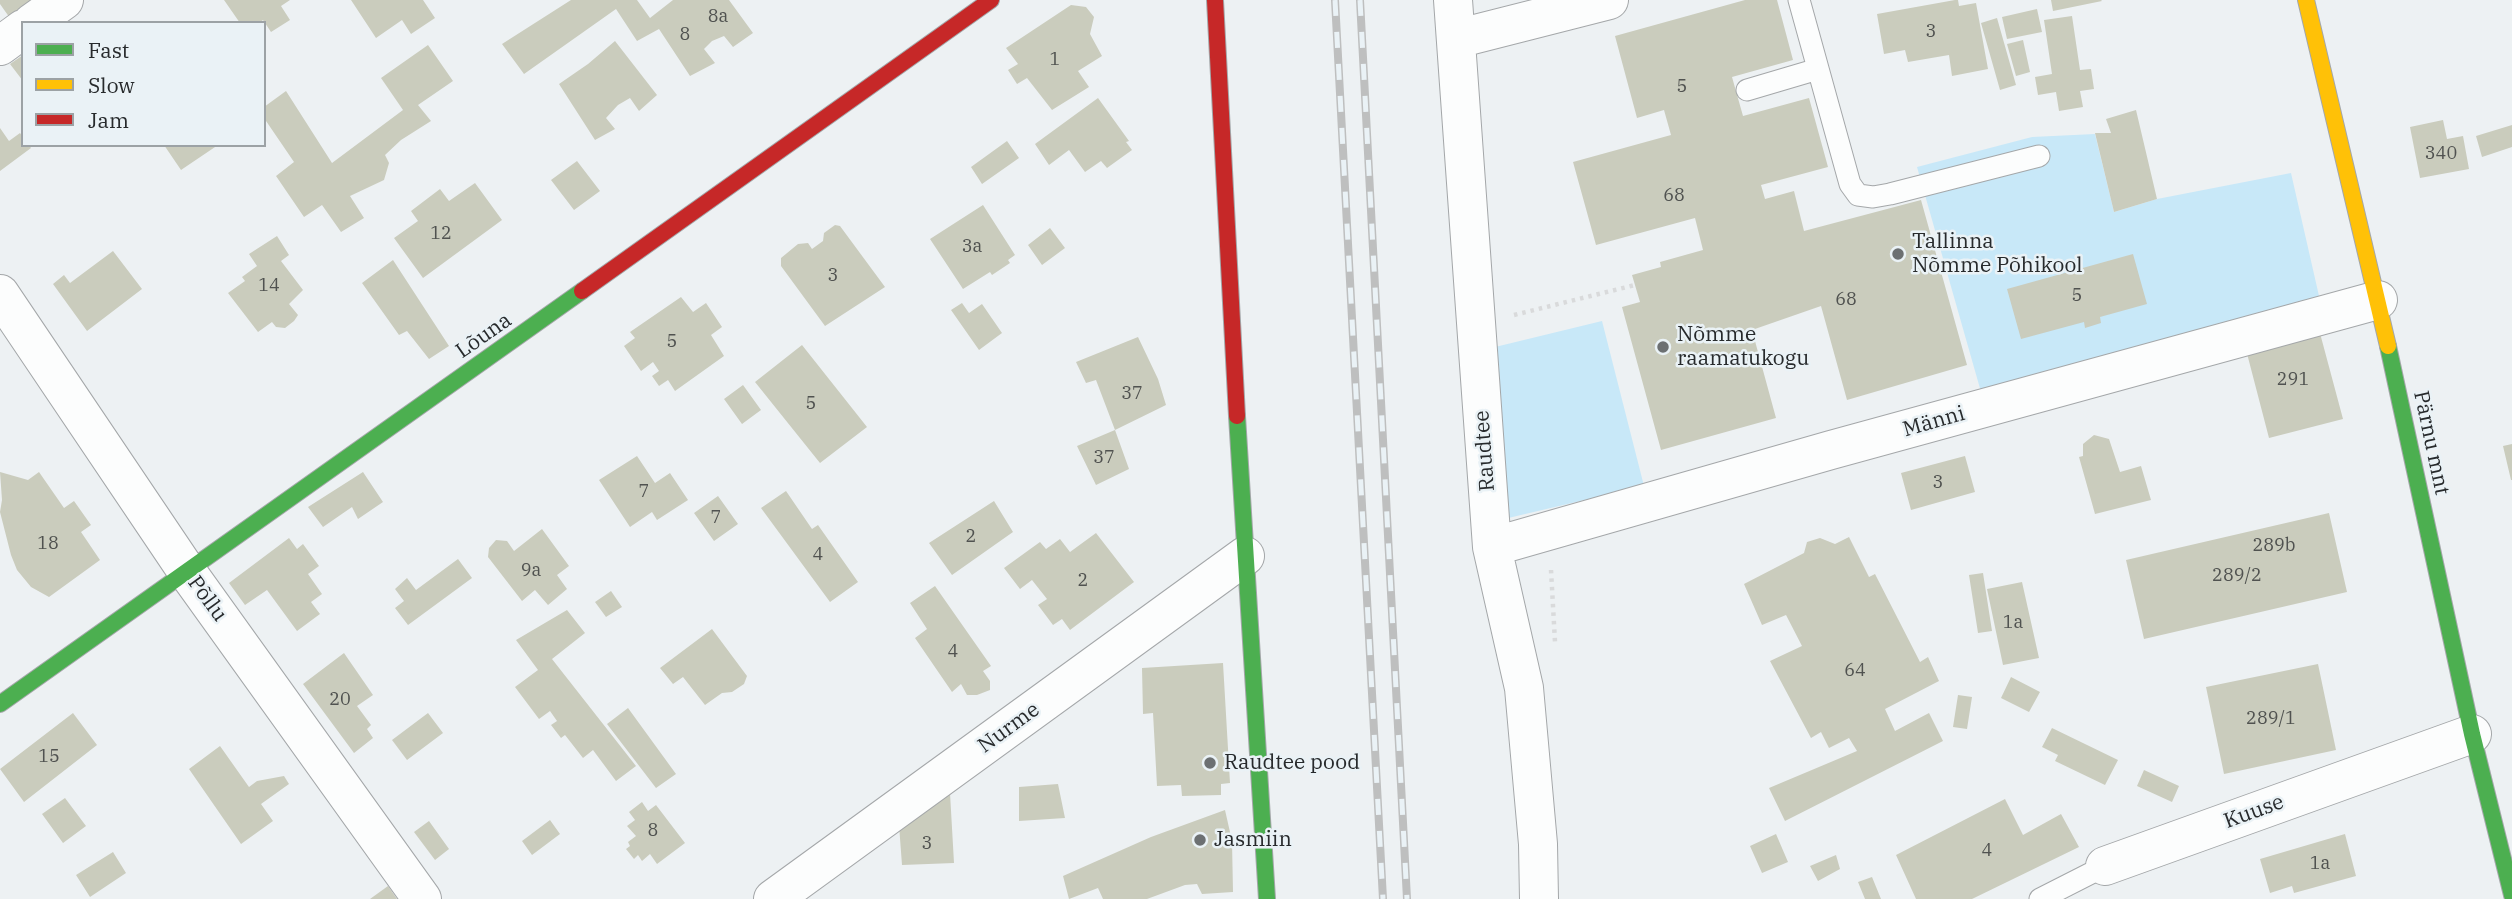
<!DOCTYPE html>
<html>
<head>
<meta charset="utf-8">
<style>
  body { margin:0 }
  #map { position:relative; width:2512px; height:899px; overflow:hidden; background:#edf1f3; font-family:"IBM Plex Serif",serif }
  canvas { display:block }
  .legend { position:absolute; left:21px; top:21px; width:245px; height:126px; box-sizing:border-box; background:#eaf2f6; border:2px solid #9ca2a5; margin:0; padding:9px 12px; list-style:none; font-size:21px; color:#272a2c }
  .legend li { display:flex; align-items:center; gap:14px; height:35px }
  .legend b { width:35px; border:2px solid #9ca2a5 }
</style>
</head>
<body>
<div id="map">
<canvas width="2512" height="899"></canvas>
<ul class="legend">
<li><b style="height:9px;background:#4caf50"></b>Fast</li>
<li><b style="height:9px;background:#ffc107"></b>Slow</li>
<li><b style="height:9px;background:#c62828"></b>Jam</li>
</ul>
</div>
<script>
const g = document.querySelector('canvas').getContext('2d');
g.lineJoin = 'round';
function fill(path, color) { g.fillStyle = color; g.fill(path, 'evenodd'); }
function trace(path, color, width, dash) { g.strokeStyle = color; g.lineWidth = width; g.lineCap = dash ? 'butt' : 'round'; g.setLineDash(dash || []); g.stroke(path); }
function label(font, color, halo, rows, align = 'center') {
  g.font = font + ' "IBM Plex Serif",serif'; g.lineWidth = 5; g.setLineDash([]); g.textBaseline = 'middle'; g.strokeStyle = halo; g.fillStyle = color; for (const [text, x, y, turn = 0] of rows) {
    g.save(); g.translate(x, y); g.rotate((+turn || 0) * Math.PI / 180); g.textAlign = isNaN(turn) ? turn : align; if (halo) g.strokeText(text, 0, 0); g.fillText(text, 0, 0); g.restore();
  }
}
fill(new Path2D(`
  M2095 134 2114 212 2157 199 2291 173 2319 296 1981 392 1917 167 2032 137Z
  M1602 321 1644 486 1504 519 1491 348Z`), '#c8e8f8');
fill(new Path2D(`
  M0 0H38L12 21 0 4Z
  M224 0H290L281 6 290 20 271 32 263 20 259 23H240Z
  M351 0H423L435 18 411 34 402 20 376 38Z
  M571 0H637L650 18 673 0H729L753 33 733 47 724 36 712 41 704 49 715 63 690 76 659 29 637 41 616 9 524 74 502 44Z
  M1745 0H1777L1793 60 1732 77 1743 116 1809 98 1828 167 1761 185 1765 199 1794 191 1804 231 1921 200 1967 365 1847 400 1821 306 1752 330 1776 418 1661 450 1622 307 1640 302 1632 275 1661 267 1660 262 1703 250 1695 218 1596 245 1573 162 1671 135 1664 110 1637 118 1615 36Z
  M1955 0H1958L1959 6 1976 3 1988 69 1952 76 1949 55 1908 62 1905 50 1884 54 1877 14Z
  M2051 0H2101L2102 1 2053 11Z
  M1071 5 1086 7 1094 17 1090 34 1102 56 1078 71 1089 87 1052 110 1027 78 1017 84 1008 70 1018 64 1006 48Z
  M2037 9 2042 32 2007 39 2002 17Z
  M2072 16 2080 70 2091 69 2094 89 2080 91 2083 107 2059 111 2056 92 2038 95 2035 77 2052 74 2044 20Z
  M1997 18 2016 85 2000 90 1981 23Z
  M2023 40 2030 72 2016 76 2007 44Z
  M615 41 657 95 639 111 630 98 618 105 606 118 615 129 595 140 559 84 588 64Z
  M428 45 453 81 418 105 431 121 401 140 385 155 389 163 384 180 350 196 364 218 341 232 322 205 304 217 276 176 294 162 264 118V107L286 91 332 163 403 110 381 78Z
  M23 55V81L10 64Z
  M1098 98 1129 141 1126 142 1132 150 1107 168 1101 161 1085 172 1069 150 1049 165 1035 144Z
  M2136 110 2157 199 2114 212 2095 133H2111L2106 119Z
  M2443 120 2447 139 2463 136 2469 169 2420 178 2410 127Z
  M2512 125V147L2482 157 2476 136Z
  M0 128 9 141 20 133 23 137V145H29L31 148 0 171Z
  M1007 141 1019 158 982 184 971 167Z
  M164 145H218L181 170Z
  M577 161 600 191 574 210 551 180Z
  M475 183 502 220 423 278 394 238 418 221 411 211 440 189 449 201Z
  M983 205 1015 255 1008 260 1010 263 992 275 990 272 963 289 930 239Z
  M835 225 840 226 885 287 825 326 781 266V258L798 244 808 243 812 249 823 241 824 233Z
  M1050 228 1065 248 1042 265 1028 245Z
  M277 236 289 255 281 261 303 290 289 304 298 315 294 321 285 328 276 327 272 322 258 332 228 293 245 281 242 277 257 266 249 254Z
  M113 251 142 289 87 331 53 284 64 275 70 283Z
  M2133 254 2147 304 2100 317 2101 323 2085 328 2084 322 2021 339 2007 289Z
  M393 260 449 346 429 359 407 331 399 335 362 283Z
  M681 297 693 312 706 303 722 327 711 335 724 356 675 391 668 380 659 386 652 376 659 371 653 362 641 371 624 346 635 338 630 332Z
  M962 303 969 313 982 304 1002 333 979 350 951 310Z
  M2317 322 2343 419 2269 438 2244 342Z
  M1138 337 1158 379 1166 405 1115 430 1129 469 1096 485 1077 446 1115 430 1096 380 1086 383 1076 362Z
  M802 345 867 427 820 463 755 382Z
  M743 385 761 410 742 424 724 399Z
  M2094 435 2109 439 2120 472 2141 466 2151 500 2095 514 2079 457 2083 456V444Z
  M2512 444V480H2511L2503 446Z
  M637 456 655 483 670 473 688 500 657 520 652 512 630 527 599 480Z
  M1965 456 1975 492 1911 510 1901 473Z
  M0 472 28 480 39 472 64 508 74 501 91 525 81 532 100 560 49 597 31 587 17 570 11 555 0 512 2 500Z
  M363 472 383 502 358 519 352 507 323 527 308 507Z
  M786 491 812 529 818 525 858 582 830 602 761 508Z
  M718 496 738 524 714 541 694 513Z
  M994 501 1013 532 952 575 929 543Z
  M2329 513 2347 592 2144 639 2126 560Z
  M542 529 569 566 557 575 567 589 548 605 535 590 522 601 488 557 489 548 496 540 507 541 514 551Z
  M1096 533 1134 582 1070 630 1062 619 1053 625 1038 605 1047 599 1032 580 1020 589 1004 568 1040 542 1046 549 1060 539 1070 552Z
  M1849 537 1869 577 1875 574 1920 662 1928 657 1939 681 1885 709 1895 731 1929 713 1943 741 1785 821 1769 788 1857 751 1849 738 1829 748 1821 732 1811 738 1770 661 1802 646 1786 615 1762 625 1744 584 1804 553 1807 542 1820 538 1835 544Z
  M289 538 297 549 303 544 319 566 308 574 322 594 311 602 320 614 297 631 267 590 245 605 229 583Z
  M458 559 472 578 408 625 395 608 404 601 395 589 407 578 416 590Z
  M1983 573 1992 631 1978 633 1969 575Z
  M2022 582 2039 658 2003 665 1987 589Z
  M935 586 991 666 983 671 990 681V690L977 695H967L961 684 952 692 915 638 927 629 910 603Z
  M611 591 622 607 606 617 595 602Z
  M567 610 585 633 552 659 636 766 616 781 593 750 583 758 565 735 561 738 551 725 557 721 550 711 539 719 515 687 538 670 516 640Z
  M712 629 747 676 744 684 732 692 722 693 705 705 683 677 673 684 660 668Z
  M344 653 373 695 357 706 371 725 367 729 373 738 354 753 303 684Z
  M1223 663 1230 783 1221 784V795L1182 796 1181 785 1157 786 1153 713 1143 714 1142 668Z
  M2318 664 2336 750 2224 774 2206 687Z
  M2011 677 2040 692 2029 712 2001 698Z
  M1958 695 1972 697 1967 729 1953 727Z
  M628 708 676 774 656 788 607 724Z
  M73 713 97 745 24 802 0 769Z
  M428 713 443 733 407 760 392 740Z
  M2052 728 2118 760 2105 785 2055 761 2058 755 2042 747Z
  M220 746 249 787 257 781 284 776 289 784 261 804 273 821 241 844 189 769Z
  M2144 770 2179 786 2172 802 2137 786Z
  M1058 784 1065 818 1019 821V787Z
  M950 793 954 863 902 865 899 825Z
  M65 798 86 826 63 843 42 814Z
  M2005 799 2023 835 2061 814 2079 847 1972 899H1916L1896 855Z
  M642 802 648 811 656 805 685 843 657 864 650 854 642 861 638 855 634 859 626 849 630 846 628 842 636 836 627 826 635 820 629 812Z
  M1225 810 1232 841 1233 892 1202 894 1197 884 1185 885 1147 899H1103L1098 888 1069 899 1063 876 1151 837Z
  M550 820 560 834 532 855 522 841Z
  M429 821 449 849 435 860 414 832Z
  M1776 834 1788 862 1762 873 1750 846Z
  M2345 834 2356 876 2294 893 2292 886 2270 893 2260 859Z
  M113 852 126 873 90 897 76 875Z
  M1836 855 1840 869 1818 881 1810 866Z
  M1872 877 1881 899H1865L1858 882Z
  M388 886 397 899H370Z`), '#caccbd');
const lane = new Path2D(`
  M1799 0 1850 184 1858 195 1873 197 1890 194 2039 156
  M1747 90 1818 69
  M2040 899 2105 866`);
const street = new Path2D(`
  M1453 0 1492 547 1524 688 1538 844 1539 899
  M32 23 64 0
  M1456 39 1609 0
  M0 46 23 29
  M0 294 188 573 422 899
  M1492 547 1831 450 2378 300
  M2105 866 2472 734
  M773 899 1245 556`);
const fast = new Path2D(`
  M2388 346 2472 734 2512 895
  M1237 416 1267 899
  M0 704 582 291`);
const slow = new Path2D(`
  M2306 0 2388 346`);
const jam = new Path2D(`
  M1215 0 1237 416
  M582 291 991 0`);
trace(lane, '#a4a7a9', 23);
trace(street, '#a4a7a9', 40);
trace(fast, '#a4a7a9', 18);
trace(slow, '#a4a7a9', 18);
trace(jam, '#a4a7a9', 18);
trace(new Path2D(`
  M1514 315 1635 285
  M1551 570 1555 642`), '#d9dadb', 4.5, [3.5, 5]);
trace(lane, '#fcfdfd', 21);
trace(street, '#fcfdfd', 38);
trace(fast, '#4caf50', 16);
trace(slow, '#ffc107', 16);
trace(jam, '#c62828', 16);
const rail = new Path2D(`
  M1335 0 1383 899
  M1360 0 1407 899`);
trace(rail, '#bebfbf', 8);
trace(rail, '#eaf2f6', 5, [16]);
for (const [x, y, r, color] of [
  [1898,254,7,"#6c7072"],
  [1663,347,7,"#6c7072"],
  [1210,763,7,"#6c7072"],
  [1200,840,7,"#6c7072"]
]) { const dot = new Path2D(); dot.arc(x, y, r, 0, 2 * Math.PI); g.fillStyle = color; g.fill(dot); trace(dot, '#eaf2f6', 2.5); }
label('18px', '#505250', null, [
  ["8a",718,17],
  ["3",1931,32],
  ["8",685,35],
  ["1",1055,60],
  ["5",1682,87],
  ["340",2441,154],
  ["68",1674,196],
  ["12",441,234],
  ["3a",972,247],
  ["3",833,276],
  ["14",269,286],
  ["5",2077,296],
  ["68",1846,300],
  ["5",672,342],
  ["291",2293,380],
  ["37",1132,394],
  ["5",811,404],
  ["37",1104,458],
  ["3",1938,483],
  ["7",644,492],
  ["7",716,518],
  ["2",971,537],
  ["18",48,544],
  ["289b",2274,546],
  ["4",818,555],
  ["9a",531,571],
  ["289/2",2237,576],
  ["2",1083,581],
  ["1a",2013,623],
  ["4",953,652],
  ["64",1855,671],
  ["20",340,700],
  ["289/1",2271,719],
  ["15",49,757],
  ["8",653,831],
  ["3",927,844],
  ["4",1987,851],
  ["1a",2320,864]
]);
label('21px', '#272a2c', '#eaf2f6', [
  ["Tallinna",1912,242],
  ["Nõmme Põhikool",1912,266],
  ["Nõmme",1677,335],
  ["raamatukogu",1677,359],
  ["Raudtee pood",1224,763],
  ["Jasmiin",1214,840]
], 'left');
label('21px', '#272a2c', '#eaf2f6', [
  ["Lõuna",484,336,-35],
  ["Männi",1934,422,-16],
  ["Pärnu mnt",2431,443,78],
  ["Raudtee",1485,451,-94],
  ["Põllu",207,599,54],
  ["Nurme",1009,728,-36],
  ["Kuuse",2254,812,-20]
]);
</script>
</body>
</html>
